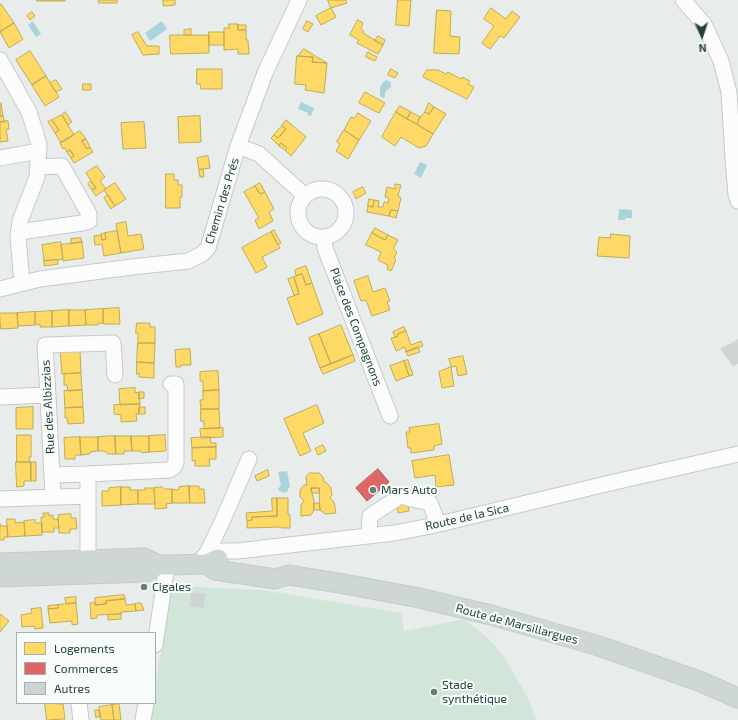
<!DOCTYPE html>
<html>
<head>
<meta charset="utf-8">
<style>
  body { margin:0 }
  #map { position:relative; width:738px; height:720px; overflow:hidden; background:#e8edeb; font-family:"Exo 2",sans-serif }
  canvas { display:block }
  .legend { position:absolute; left:16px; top:632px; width:140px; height:72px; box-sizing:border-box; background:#f7fbf9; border:1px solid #a3b1ad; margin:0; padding:5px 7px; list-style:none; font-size:12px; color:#24423a }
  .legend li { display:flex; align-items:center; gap:8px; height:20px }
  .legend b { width:20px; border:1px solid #a3b1ad }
  .north { position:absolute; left:682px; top:16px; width:40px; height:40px; -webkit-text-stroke:3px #f7fbf9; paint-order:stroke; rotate:177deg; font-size:11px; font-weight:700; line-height:16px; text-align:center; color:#24423a }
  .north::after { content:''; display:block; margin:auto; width:14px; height:18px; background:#24423a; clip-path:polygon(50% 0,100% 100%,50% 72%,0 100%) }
</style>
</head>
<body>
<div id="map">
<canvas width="738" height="720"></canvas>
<ul class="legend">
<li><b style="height:11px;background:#ffd966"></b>Logements</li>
<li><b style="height:11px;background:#e06666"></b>Commerces</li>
<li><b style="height:11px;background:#cfd4d2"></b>Autres</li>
</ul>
<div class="north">N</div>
</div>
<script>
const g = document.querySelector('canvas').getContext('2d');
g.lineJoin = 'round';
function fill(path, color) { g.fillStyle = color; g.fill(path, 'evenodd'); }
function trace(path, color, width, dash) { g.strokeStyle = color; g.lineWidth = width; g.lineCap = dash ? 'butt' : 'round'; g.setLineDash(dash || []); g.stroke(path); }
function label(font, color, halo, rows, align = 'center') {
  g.font = font + ' "Exo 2",sans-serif'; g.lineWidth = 4; g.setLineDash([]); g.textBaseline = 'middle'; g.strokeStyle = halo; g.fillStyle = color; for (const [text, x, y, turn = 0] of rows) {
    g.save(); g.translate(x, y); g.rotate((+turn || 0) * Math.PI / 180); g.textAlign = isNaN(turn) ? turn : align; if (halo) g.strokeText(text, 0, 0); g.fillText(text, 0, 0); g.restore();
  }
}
fill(new Path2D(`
  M171 586 261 590 401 613 404 631 464 619 489 639 503 655 528 698 536 720H150L153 703H155V688Z`), '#d1e6d8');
fill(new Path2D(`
  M33 21 41 34 36 37 28 25Z
  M162 21 167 29 150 41 145 33Z
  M386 80 389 81 391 83V87L385 92V97L383 98 380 96C380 88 379 85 386 80Z
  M301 102 314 108 311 116 307 115 308 113 298 109Z
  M420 162 427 165 421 178 414 174Z
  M619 209 632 210V218H625V220H618Z
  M287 471 290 487 288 488V491L284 493 279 491 278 489 281 485 278 472Z`), '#a9d4db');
const homes = new Path2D(`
  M37 0H65V1H37Z
  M99 0H117V3H99Z
  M163 0H175V5L164 6Z
  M328 0H346L347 3 331 8Z
  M398 0H411L409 26 396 25Z
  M0 4H1L14 23 0 32Z
  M331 8 336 17 321 25 316 16Z
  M491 8 506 19 512 11 520 17 504 38 500 36 490 49 482 43 494 26 484 19Z
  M437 10 451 11 450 36 460 37 459 54 434 53Z
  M32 12 35 16 30 20 27 16Z
  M358 20 363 23 361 28 364 32 363 33 383 45 378 54 357 43 359 40 350 35Z
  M307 21 313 24 308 32 303 29Z
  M14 23 23 39 9 48 0 32Z
  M229 24H238V30H246V40H248L249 54H238V49L224 50V28H229Z
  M238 25H246V30H238Z
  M191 29V35H184V30Z
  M138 32 147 46H159V54L143 55 132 35Z
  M209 32H224V45H209Z
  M170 35H209V53L171 54Z
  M378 36 385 40 383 45 375 41Z
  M304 49 327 63 312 62 313 57 298 56Z
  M30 51 46 76 32 85 16 60Z
  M368 52 377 57 375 61 366 57Z
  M297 56 313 57 312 62 327 63 324 93 305 90 306 85 295 84Z
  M197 69H222V89H201L200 84H197Z
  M391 69 398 73 395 78 388 75Z
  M427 70H438L446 74 448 72 461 79 462 77 470 81 468 84 474 87 467 99 423 77Z
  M46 76 59 97 45 106 32 85Z
  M56 80 62 89 56 92 50 83Z
  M83 84H91V90H83Z
  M365 92 385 103 379 113 359 103Z
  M1 103 3 116H0V104Z
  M429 103 434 107 429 114 425 112Z
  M400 106 411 112 407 119 396 112Z
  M434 107 446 114 433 134 417 124 420 117 425 112 429 114Z
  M65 112 72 122 68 125 62 115Z
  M396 112 433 134 426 146 419 148 401 137 395 146 382 137Z
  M411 112 420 117 417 124 407 119Z
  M358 113 371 121 359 140 344 130 351 117 354 118Z
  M62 115 74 135 61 143 55 133 59 130 52 120Z
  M0 116H3L5 122H0Z
  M200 116 201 142 179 143 178 117Z
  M52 120 59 130 55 133 48 122Z
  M286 120 306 137 291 156 285 150 287 148 281 143 279 146 271 138 274 135 278 138 286 129 282 126Z
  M8 121 9 129H6L8 141 0 142V122Z
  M144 122 146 148 123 149 121 123Z
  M282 126 286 129 278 138 274 135Z
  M344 130 359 140 348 159 336 151 340 144 337 142Z
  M80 131 86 139 82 141 87 149 90 147 93 152 74 163 71 158 74 156 70 150 67 152 65 148 63 149 60 143Z
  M86 139 90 147 87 149 82 141Z
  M281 143 287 148 285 150 279 146Z
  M70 150 74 156 71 158 67 152Z
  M208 156 210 168 199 170 197 158Z
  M97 166 105 177 100 181 106 189 96 196 92 190 96 188 86 173Z
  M203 169 204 177H200L199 170Z
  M166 174H174V180H178V185H182V197H180V208H166Z
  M91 181 96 188 92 190 88 184Z
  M115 183 126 199 115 206 104 190Z
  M260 183 265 192 260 194 255 186Z
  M395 184 401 185 398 196 401 198 398 211 391 210 389 216 367 212 368 206 373 207 374 200 379 201 378 207H383L384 202 388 203 389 198 385 197 387 187 395 189Z
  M255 186 260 194 265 192 274 209 269 212 273 221 259 229 255 220 259 218 244 192Z
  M363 187 366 193 356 199 353 192Z
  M108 195 115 206 111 209 104 198Z
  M369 199 374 200 373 207 368 206Z
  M391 210 398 211 396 218 389 216Z
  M126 222 128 236 141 234 144 249 121 253 116 224Z
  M375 228 388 235 385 240 372 233Z
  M274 230 281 243 278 245 271 232Z
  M117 231 121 253 104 256 102 244 95 245 94 236 101 235 102 240 106 239 105 233Z
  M271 232 280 248 262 257 267 267 256 273 242 248Z
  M105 233 106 239 102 240 101 234Z
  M372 233 385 240 388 235 398 240 393 249 397 252 394 258 396 260 391 271 387 269 388 265 378 260 381 252 366 245Z
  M611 234 630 236 629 258 597 256 599 237 610 238Z
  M81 238 82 242 71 244V239Z
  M61 242 63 259 44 261 42 245Z
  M82 242 84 258 63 261 61 245Z
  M58 260V264L44 266V261Z
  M306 266 312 283 306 285 302 274 296 276 295 270Z
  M302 274 306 285 312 283 323 314 297 325 287 298 299 294 294 277Z
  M368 276 373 292 385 288 390 301 387 302 390 310 372 316 366 300 361 301 354 281Z
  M294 277 299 294 294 295 288 279Z
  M119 308 120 324H103V309Z
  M103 309V323H98V325H86L85 310Z
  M69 310V326L52 327V311Z
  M69 310H85L86 325 69 326Z
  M52 311V327H40V324L35 325V312Z
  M35 312V325L18 326 17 313Z
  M0 313H17L18 328 1 329Z
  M137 323H150V327H155V343H138V333H136Z
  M341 325 353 355 331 364 319 334Z
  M404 327 406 331 398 334 397 337H395L393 332Z
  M406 331 411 345 421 341 423 346 406 352 405 347 396 351 391 338 397 337 398 334Z
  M319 334 331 364 320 368 309 338Z
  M138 343H155L154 363 137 362Z
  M418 347 420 352 408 356 406 352Z
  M80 348 81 373 62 374 60 349Z
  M190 349 191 365H181V367H176L175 350Z
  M353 355 355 361 323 374 320 368Z
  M463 356 467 374 458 376 456 366 451 367 449 359Z
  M408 360 413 375 409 376 404 361Z
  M404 361 409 376 396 381 390 366Z
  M137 362 154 363V378L139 377V373L137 374Z
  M451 367 454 386 442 388 439 372Z
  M218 371 219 390 203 391V381H200V372Z
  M81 373 82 390 68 391 67 385H64V374Z
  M135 388V393L139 392 140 404 120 405 119 389Z
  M82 390 83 407 65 408 64 391Z
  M219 390V409H201L200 400H203V391Z
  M139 392H144V398L139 399Z
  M140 404 139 414H136L137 421 121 422V415L114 414V405Z
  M317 405 324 423 303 433 311 451 300 456 284 419Z
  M33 407V429H16V408Z
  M83 407 84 423 68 424 67 418H65V408Z
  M139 407H145V414H139Z
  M201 409H219L220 428 204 429V421H201Z
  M439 424 442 444 434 446V450L411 453V448H408L406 432H410L409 428Z
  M223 428V437L201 438 200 429Z
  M17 435H31V457H29L30 462H17Z
  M165 435 166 451 149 452V436Z
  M115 436H131L132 451H124V454H116Z
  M115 436 116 454H108L104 451H98V437Z
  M131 436H149V452L142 453 140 451H132Z
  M80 437 81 455H75V459H65L64 438Z
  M80 437H98V451L90 452V454L81 455Z
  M210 437 211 443H216V447L192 448 191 438Z
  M323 445 326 451 318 455 315 449Z
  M216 447V459H209L210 466H195V460L192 461V448Z
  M449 455 454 485 436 487 435 475 415 478 412 461Z
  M16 462H31V481H24V486L17 487Z
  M31 462H36V481H31Z
  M268 470 269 476 257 481 255 476Z
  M310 473H319L323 477 324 482H326L331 488 332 495 330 498 334 502 336 513 325 514 320 510 319 488H311L313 497 314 500V510L311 515 301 516V505L304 500 300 497V490L304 485H307L306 477Z
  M189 486 190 503H172V489L178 490 179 487Z
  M189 486H199V489H204L205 503H190Z
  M121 487V505L102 506V491H108L109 488Z
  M121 487H130V490H138V504L121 505Z
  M162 487 165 489H172V503L166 504 167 508 155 509 154 488Z
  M145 488H154L155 504H138V490H145Z
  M311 488H319L320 493H312Z
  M406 491 409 511 398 513 395 493Z
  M272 498H277V516L252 517V520L247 521 246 513 272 511Z
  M277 498H288V514L290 515V528H281L280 527 247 528V521L252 520V517L277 516Z
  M314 503H319L320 510H314Z
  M43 513H49V516L53 515V519H58L59 528H54V532H42L41 517H44Z
  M71 514V518H76L77 529H70V533H59L58 515Z
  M7 519H15V523L24 522 25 536 8 537Z
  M35 520V523H42V535L25 536 24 521Z
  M0 524V526H7L8 537H4V540H0Z
  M124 595 125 599 106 601V604L95 605V598Z
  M76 597V603L66 604 65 598Z
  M125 599 126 605 135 604 136 611 121 612V614L97 615V618L91 619 90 603 95 602V605L106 604V601Z
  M76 603 78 624 72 625V621L50 623 48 609 58 608V605Z
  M141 603 144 610 136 611 135 604Z
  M58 605V608L48 609V606Z
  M41 608 43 628 35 629 34 626 22 627 21 615 32 613 31 609Z
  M0 614 9 621 0 632Z
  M121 614V619L108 620V615Z
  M45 703 63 704 65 719 47 720Z
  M119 704 121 720H114L112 705Z
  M112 705 114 720H101L99 707Z
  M95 710H99L100 717H96Z`);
fill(homes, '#ffd966');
trace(homes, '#bdac59', 1);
const shops = new Path2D(`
  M378 469 389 482 367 501 356 488Z`);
fill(shops, '#e06666');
trace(shops, '#a85b59', 1);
const building = new Path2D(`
  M738 340V360L729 345Z
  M729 345 738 360V363L733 366 721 349Z
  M192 593 205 594 203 608 190 606Z`);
fill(building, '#cfd4d2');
trace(building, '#d1d6d4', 1);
const minor = new Path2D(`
  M683 0 704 24 721 61 729 92 733 159 736 195 738 201
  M0 60 29 112 39 144 37 177 20 221 18 237 22 283
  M238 146 259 154 304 195
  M0 158 39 151
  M298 213a24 24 0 1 1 48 0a24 24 0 1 1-48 0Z
  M19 232 82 223 89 221V214L62 166 38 167
  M324 238 325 248 390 416
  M0 289 40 279 132 267 188 261 202 254 208 248 238 146 265 73 299 0
  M0 397 48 395
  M52 475 88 474
  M88 496V474L169 470 174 467 176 463V384H171
  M53 497 48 395 45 345 113 343 115 375
  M407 498 430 503 438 524
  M0 499 88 496V559
  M369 535 370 516 396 499
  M208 551 222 522 249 459
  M198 565 208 551H238L272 547 394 533 431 526 610 483 738 454
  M155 645 167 565
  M79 703 81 720
  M143 720 146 703`);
const major = new Path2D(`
  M0 563 144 558 159 565H167L207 564 218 559
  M207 564 215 570 275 579 289 575 350 585 419 598 491 615 599 646 699 681 738 698
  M0 577 146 572 159 565`);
trace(minor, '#c5cac8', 17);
trace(major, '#c3ccc9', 21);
trace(minor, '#fcfcfc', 15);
trace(major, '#cfd7d5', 19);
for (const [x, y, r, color] of [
  [373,490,4,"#697e78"],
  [144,587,4,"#697e78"],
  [434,692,4,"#697e78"]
]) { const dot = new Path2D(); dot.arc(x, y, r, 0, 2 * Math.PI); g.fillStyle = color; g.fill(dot); trace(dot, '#f7fbf9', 1.5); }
label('12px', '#24423a', '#f7fbf9', [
  ["Chemin des Prés",222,201,-73],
  ["Place des Compagnons",356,327,69],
  ["Rue des Albizzias",48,407,-93],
  ["Route de la Sica",467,517,-13],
  ["Route de Marsillargues",517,624,15]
]);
label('12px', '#24423a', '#f7fbf9', [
  ["Mars Auto",381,490],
  ["Cigales",152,587],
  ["Stade",442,685],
  ["synthétique",442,699]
], 'left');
</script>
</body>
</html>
